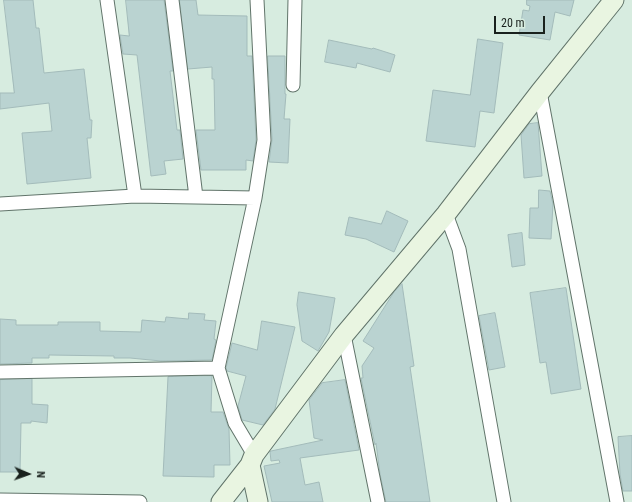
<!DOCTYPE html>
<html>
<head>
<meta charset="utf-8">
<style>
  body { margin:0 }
  #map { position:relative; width:632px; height:502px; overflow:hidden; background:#d7ece0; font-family:"Roboto Condensed",sans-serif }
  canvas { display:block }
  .north { position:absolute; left:8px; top:454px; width:40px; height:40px; -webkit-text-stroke:3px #d7ece0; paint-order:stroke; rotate:92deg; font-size:11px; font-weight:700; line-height:16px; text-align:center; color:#19211d }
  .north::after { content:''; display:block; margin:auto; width:14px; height:18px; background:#19211d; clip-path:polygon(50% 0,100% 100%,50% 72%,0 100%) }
  .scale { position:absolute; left:494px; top:16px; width:51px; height:18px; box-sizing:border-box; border:2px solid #19211d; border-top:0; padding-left:5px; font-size:12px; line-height:14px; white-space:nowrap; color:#19211d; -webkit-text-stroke:3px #d7ece0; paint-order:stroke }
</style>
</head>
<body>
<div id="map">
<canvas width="632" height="502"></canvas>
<div class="north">N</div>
<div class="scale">20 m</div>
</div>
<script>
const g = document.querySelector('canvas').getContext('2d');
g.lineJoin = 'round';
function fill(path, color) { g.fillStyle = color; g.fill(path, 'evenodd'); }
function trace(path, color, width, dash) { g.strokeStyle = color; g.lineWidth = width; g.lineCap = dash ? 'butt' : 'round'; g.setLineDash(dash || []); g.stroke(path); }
const building = new Path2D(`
  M4 0H33L36 28H39L44 73 84 69 90 120H92L91 138H87L91 178 27 184 22 133 52 131 49 103 0 109V93H14Z
  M126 0H164L173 71H170L177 130H180L183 159 164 161 166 174 151 176 137 55 123 54 120 35 129 36Z
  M180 0H196L198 15 247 16V56H252L256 140 253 161 246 160V170H201L196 130H215L214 79H212V67L188 69Z
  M527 0H574L570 16 555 12 550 40 519 35 523 10 529 11 530 6 527 5Z
  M478 39 503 43 494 113 480 111 475 147 426 141 433 90 470 95Z
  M329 40 372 49 373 48 395 55 390 72 357 63 356 68 325 62Z
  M268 56H285V94H286L284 119H290L288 163 269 162 272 140Z
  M538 123 542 176 524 178 521 135 529 124Z
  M539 190 550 191 553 204 551 239 529 238 530 208H538Z
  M387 211 408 221 394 252 366 239 345 235 349 217 381 224Z
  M522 233 525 265 512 267 508 235Z
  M402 284 414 366 410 367 430 502H386L380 474 376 443 375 445 361 378H363L362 366 374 348 363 341 394 292Z
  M566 288 581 389 551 394 546 362 540 363 530 293Z
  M299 292 335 298 329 332 318 351 302 341 297 305Z
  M189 313 205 314 204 320 216 321 214 339 216 340 212 360 161 361 130 358H114V356L49 355V358H32V363L0 364V319L16 320V325H58V322H100V331L141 332 142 320 165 322 166 317 188 319Z
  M495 313 505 367 489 370 479 316Z
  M262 321 295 327 275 409 263 425 242 420 238 406 246 376 227 371 226 368 232 343 257 350Z
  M212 376 211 412H223L229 429 230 465H214V477L163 476 168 377Z
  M32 379V404L48 405 47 423 31 421V423H21L20 472H0V380Z
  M345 380 359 450 300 458 305 485 319 482 323 502H272L264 466 280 463 279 460 271 461 270 452 271 451 323 440 314 438 309 400 322 383Z
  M632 436V491H623L620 474 618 437Z`);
fill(building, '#bad3d1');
trace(building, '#a3bbba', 1);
const street = new Path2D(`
  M107 0 135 196
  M172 0 196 197
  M293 85 295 0
  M540 92 617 502
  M0 204 135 196 255 198
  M446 214 459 249 504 502
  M344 335 378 502
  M0 372 218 368
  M254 455 235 423 218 368 255 198 264 140 257 0
  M0 500 140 502`);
const secondary = new Path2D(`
  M221 502 250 465
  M258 502 250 465 254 455 344 335 446 214 540 92 614 0`);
trace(street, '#61746a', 15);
trace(secondary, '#61746a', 21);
trace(street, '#fff', 13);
trace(secondary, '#e9f5e1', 19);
</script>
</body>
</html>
